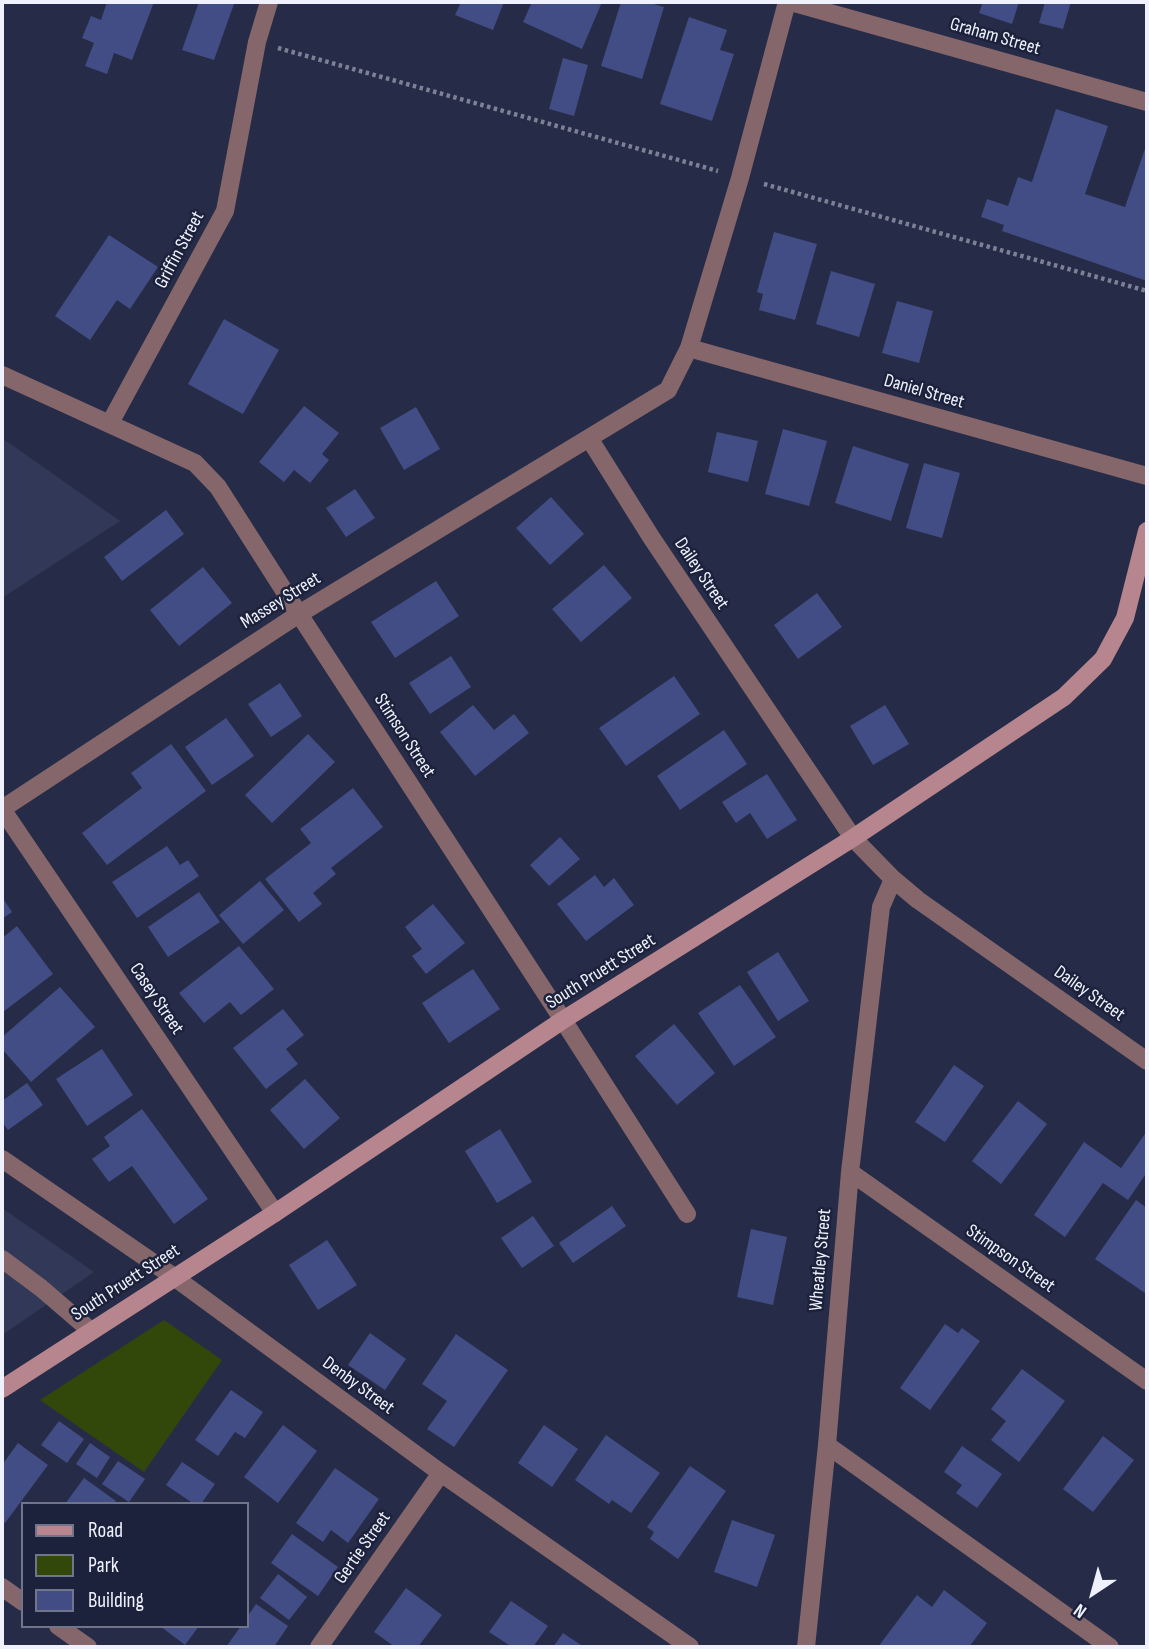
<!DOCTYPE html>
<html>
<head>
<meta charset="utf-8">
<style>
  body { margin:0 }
  #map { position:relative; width:1149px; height:1649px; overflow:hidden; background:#262c47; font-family:"Sofia Sans Condensed",sans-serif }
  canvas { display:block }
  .frame { position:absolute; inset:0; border:4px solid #eff2fd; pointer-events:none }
  .legend { position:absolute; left:21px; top:1502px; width:228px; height:126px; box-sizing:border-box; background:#1c223c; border:2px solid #707589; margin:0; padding:9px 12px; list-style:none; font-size:21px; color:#eff2fd }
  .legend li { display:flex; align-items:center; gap:14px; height:35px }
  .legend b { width:35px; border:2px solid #707589 }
  .north { position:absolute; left:1058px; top:1558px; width:70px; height:70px; -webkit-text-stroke:5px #1c223c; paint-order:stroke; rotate:216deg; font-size:19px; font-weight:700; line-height:28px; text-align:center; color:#eff2fd }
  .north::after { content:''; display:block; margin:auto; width:24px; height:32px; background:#eff2fd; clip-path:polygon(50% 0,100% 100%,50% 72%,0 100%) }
</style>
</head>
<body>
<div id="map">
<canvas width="1149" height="1649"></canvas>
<div class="frame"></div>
<ul class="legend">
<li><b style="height:9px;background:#b6858e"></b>Road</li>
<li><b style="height:19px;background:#32480b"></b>Park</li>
<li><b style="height:19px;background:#414d84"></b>Building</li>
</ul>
<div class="north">N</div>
</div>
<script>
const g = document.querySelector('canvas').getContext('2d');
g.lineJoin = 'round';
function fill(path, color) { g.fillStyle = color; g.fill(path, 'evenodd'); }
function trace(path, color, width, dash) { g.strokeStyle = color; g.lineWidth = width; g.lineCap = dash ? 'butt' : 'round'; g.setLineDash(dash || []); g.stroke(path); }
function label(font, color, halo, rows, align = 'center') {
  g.font = font + ' "Sofia Sans Condensed",sans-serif'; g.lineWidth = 5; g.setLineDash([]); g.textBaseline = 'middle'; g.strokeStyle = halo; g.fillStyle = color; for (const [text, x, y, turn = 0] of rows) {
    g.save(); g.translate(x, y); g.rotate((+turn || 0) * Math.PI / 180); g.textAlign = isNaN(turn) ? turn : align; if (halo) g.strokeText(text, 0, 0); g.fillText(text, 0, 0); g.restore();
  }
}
fill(new Path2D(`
  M2 438 120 521 2 598Z
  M2 1208 94 1272 2 1335Z`), '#323958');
fill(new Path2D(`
  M164 1320 222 1360 144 1472 40 1400Z`), '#32480b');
fill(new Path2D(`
  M107 2H154L132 60 114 53 107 74 85 66 94 43 82 38 91 16 101 20Z
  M199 2H229L234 4 214 60 182 50Z
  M461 2H504L493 30 455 15Z
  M532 2H602L582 49 523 22Z
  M621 2H647L664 7 642 79 601 66Z
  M983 2H1019L1012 24 979 13Z
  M1045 2H1071L1063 29 1039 23Z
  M689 17 727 30 720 50 734 54 712 121 660 104Z
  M563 58 588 65 574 116 549 109Z
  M1056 109 1108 126 1085 194 1125 207 1147 143V281L1002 231 1004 225 981 217 987 199 1008 206 1018 177 1032 182Z
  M774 232 817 244 795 320 759 310 763 294 757 292Z
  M109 235 158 267 130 309 117 300 90 340 55 316Z
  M831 271 875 284 859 337 816 324Z
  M897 301 933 311 919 363 882 353Z
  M224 319 279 350 243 414 188 384Z
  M304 406 339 433 322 454 329 460 310 483 294 470 284 482 259 462Z
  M416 407 440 449 404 470 380 428Z
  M783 429 827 441 809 506 765 494Z
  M717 432 758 441 748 482 708 472Z
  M853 446 909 464 891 521 835 503Z
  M924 463 960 473 942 538 906 528Z
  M355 489 375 518 346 537 326 508Z
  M551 497 584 534 550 565 516 528Z
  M166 510 184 534 122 581 104 557Z
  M604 565 632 598 581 642 552 609Z
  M203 567 232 603 179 646 150 610Z
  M436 581 459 616 395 658 371 622Z
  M817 593 842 627 798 659 774 625Z
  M451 656 471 687 430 714 409 683Z
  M674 676 700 714 626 766 599 728Z
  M280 683 302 716 271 737 248 704Z
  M473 705 494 730 514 714 529 733 475 776 440 732Z
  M885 705 909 744 873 765 850 726Z
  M226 718 254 756 212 785 185 747Z
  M724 730 747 764 680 810 657 776Z
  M308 734 335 762 272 823 245 795Z
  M171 744 206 791 107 865 82 833 142 788 131 773Z
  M767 774 797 820 767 839 750 813 736 823 722 802Z
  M353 788 383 827 331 868 336 874 313 893 322 904 299 922 265 879 311 843 300 829Z
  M560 837 580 859 549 886 530 865Z
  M167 846 180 865 188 860 199 876 137 918 112 882Z
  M595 875 604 887 614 878 634 905 586 941 557 904Z
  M260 881 284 910 243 944 219 915Z
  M199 892 220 922 168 957 148 927Z
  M2 897 12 912 2 919Z
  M433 904 465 943 426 974 412 956 422 949 405 927Z
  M17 926 53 974 3 1012 2 938Z
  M239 946 274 989 241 1015 230 1002 204 1023 179 993Z
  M778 952 809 1001 778 1021 747 972Z
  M473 969 500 1009 449 1043 422 1003Z
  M740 985 776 1037 734 1066 698 1013Z
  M60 987 95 1027 31 1082 2 1049V1037Z
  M283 1009 304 1035 286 1049 298 1064 266 1089 233 1048Z
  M674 1024 715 1073 677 1105 635 1056Z
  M102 1049 133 1095 87 1126 56 1079Z
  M954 1065 984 1086 945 1142 915 1122Z
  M305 1079 340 1118 304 1149 270 1110Z
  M27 1083 43 1105 8 1130 2 1122V1101Z
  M1018 1101 1047 1124 1001 1184 972 1161Z
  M142 1109 208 1199 174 1224 132 1166 109 1182 92 1159 110 1146 104 1137Z
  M500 1129 532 1182 497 1203 465 1151Z
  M1147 1131V1176L1145 1175 1128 1200 1103 1183 1065 1237 1034 1215 1084 1142 1121 1168Z
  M1136 1200 1147 1208V1291L1145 1293 1095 1259Z
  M612 1206 626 1226 573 1263 559 1243Z
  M533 1216 554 1246 522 1268 501 1238Z
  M751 1229 787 1237 773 1305 737 1297Z
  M327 1240 357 1285 318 1310 289 1265Z
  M945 1324 958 1333 962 1328 980 1341 930 1410 900 1388Z
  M370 1333 406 1359 385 1390 348 1365Z
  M456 1334 508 1370 454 1447 427 1429 447 1401 422 1384Z
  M1022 1369 1065 1401 1019 1462 991 1440 1006 1421 991 1409Z
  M231 1390 263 1412 245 1438 235 1432 218 1456 195 1440Z
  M59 1421 84 1439 67 1463 41 1445Z
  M283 1425 317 1451 278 1503 244 1477Z
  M544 1425 578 1449 552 1487 518 1463Z
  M606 1435 660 1473 631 1513 612 1500 609 1504 575 1480Z
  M1103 1436 1134 1460 1093 1512 1063 1489Z
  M18 1443 48 1465 5 1523 2 1520V1465Z
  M90 1443 110 1457 97 1478 76 1464Z
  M962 1446 1002 1474 977 1508 956 1493 962 1485 944 1472Z
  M118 1461 145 1479 129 1502 102 1484Z
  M182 1462 215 1484 201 1504H194L166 1485Z
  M690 1466 726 1491 678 1559 650 1539 654 1532 647 1527Z
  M335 1468 379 1499 348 1543 331 1530 323 1542 296 1523Z
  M84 1478 116 1501 114 1504H65Z
  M732 1520 775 1535 757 1587 714 1572Z
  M292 1534 338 1567 318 1596 271 1563Z
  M278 1574 307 1597 289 1620 260 1598Z
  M406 1588 442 1615 418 1647H395L374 1632Z
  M944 1590 987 1623 969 1647H878L917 1595 932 1607Z
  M511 1601 548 1626 533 1647H512L489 1632Z
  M256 1604 288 1626 274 1647H226L241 1626H247V1617Z
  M160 1626H199L185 1645Z
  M563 1633 584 1647H553Z`), '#414d84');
trace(new Path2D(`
  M278 48 718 171
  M764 184 1147 291`), '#7c8195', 4.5, [3.5, 3.5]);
trace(new Path2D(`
  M2 1259 41 1288 91 1331
  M827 1445 1110 1647`), '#85666b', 18);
trace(new Path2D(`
  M791 2 1147 102
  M689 348 1147 476
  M2 375 195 463 218 487 299 614 563 1020 687 1214
  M110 423 225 211 257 42 269 2
  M589 438 651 537 853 838 893 879 918 900 1147 1061
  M2 809 299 614 668 390 689 348 740 178 787 2
  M2 809 275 1213
  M2 1159 174 1277 441 1473 690 1647
  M850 1172 1147 1381
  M2 1587 23 1602
  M58 1626 88 1647
  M319 1647 441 1473
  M806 1647 827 1445 850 1172 881 907 893 879`), '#85666b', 18);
trace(new Path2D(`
  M2 1389 275 1213 563 1020 853 838 1064 697 1103 659 1125 618 1147 531`), '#b6858e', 18);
label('19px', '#eff2fd', '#1c223c', [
  ["Graham Street",995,37,16],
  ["Griffin Street",180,250,-62],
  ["Daniel Street",924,392,16],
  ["Dailey Street",701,574,56],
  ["Massey Street",281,601,-32],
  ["Stimson Street",404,736,57],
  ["South Pruett Street",601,972,-32],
  ["Dailey Street",1089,994,35],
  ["Casey Street",156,999,56],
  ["Stimpson Street",1010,1259,35],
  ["Wheatley Street",821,1260,-85],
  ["South Pruett Street",126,1283,-33],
  ["Denby Street",358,1386,36],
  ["Gertie Street",363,1548,-55]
]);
</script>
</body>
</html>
